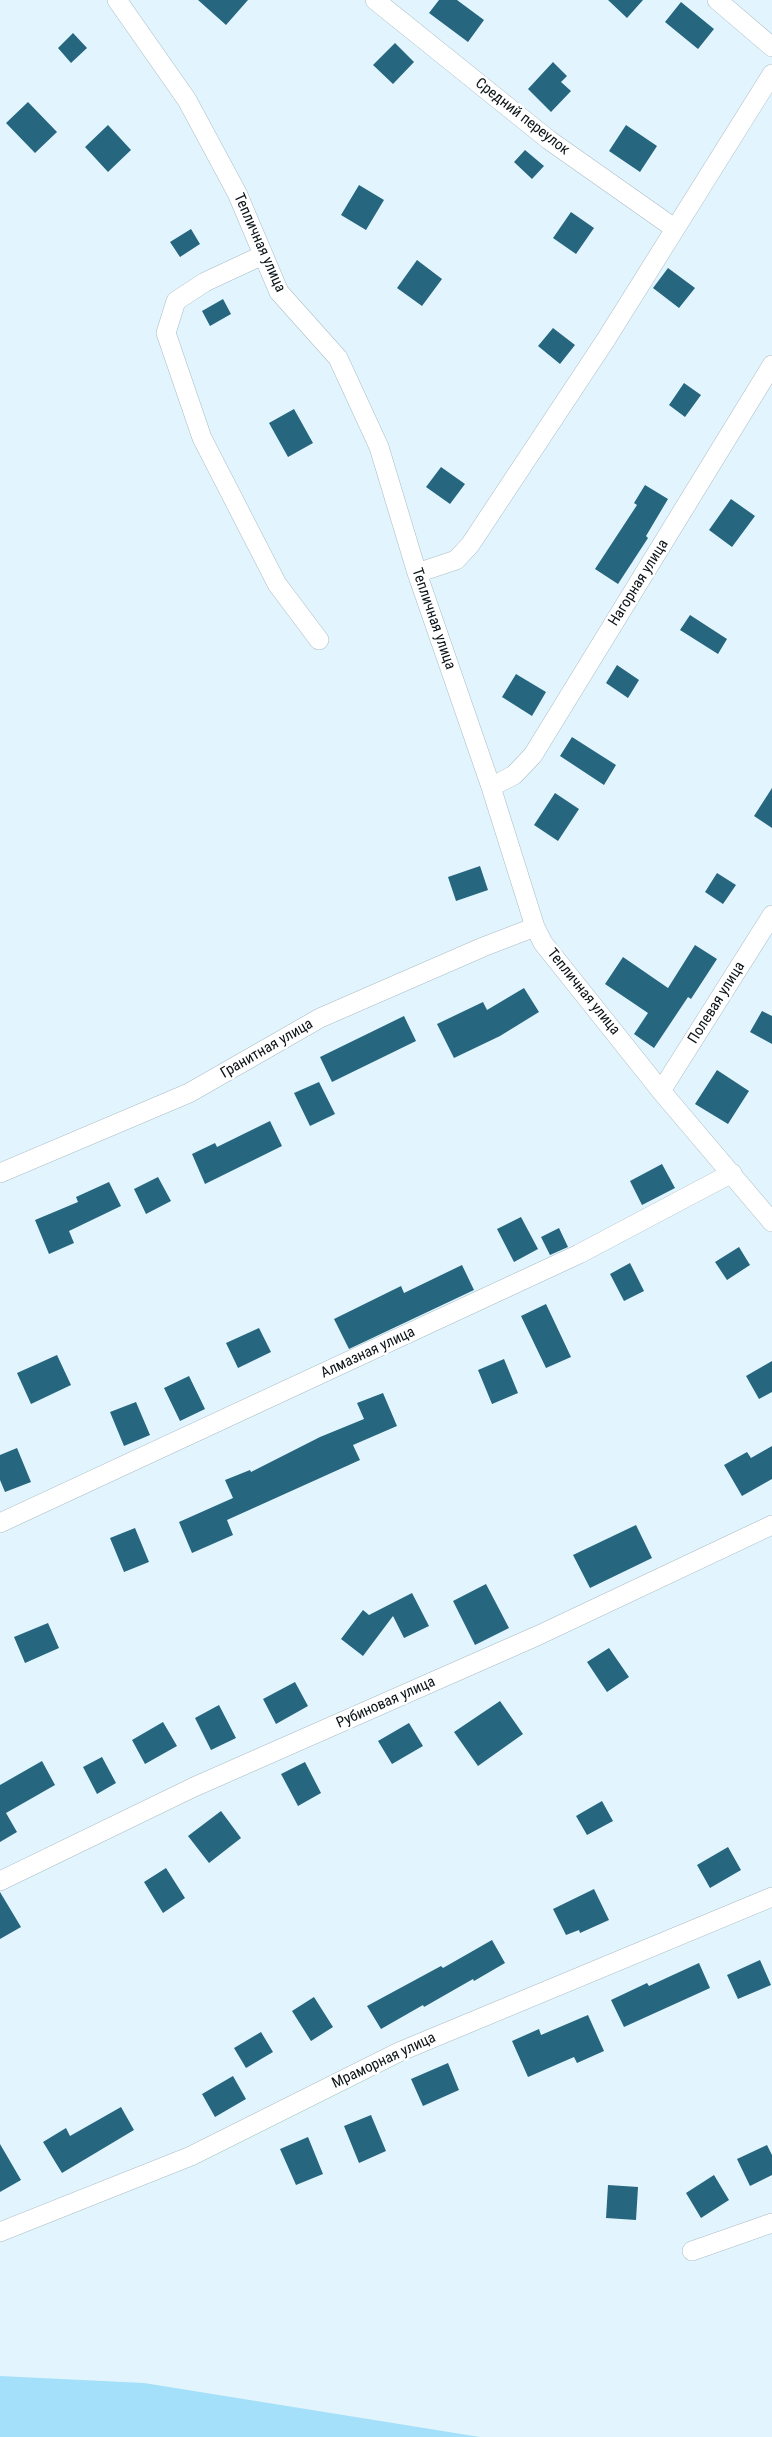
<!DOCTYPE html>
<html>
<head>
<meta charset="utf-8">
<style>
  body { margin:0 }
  canvas { display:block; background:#e2f5fe }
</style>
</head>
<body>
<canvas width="772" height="2437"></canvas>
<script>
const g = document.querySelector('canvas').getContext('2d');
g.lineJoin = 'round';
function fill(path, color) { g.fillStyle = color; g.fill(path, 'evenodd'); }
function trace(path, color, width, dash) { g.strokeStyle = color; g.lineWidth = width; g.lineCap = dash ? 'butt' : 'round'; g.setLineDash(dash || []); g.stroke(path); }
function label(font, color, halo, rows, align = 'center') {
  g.font = font + ' "Roboto Condensed",sans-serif'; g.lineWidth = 5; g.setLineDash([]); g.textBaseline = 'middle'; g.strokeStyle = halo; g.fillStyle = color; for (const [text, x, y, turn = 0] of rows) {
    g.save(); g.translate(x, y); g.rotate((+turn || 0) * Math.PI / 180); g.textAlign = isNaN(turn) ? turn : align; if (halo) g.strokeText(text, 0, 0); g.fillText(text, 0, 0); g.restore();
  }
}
fill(new Path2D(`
  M0 2376 144 2383 480 2437H0Z`), '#a5e0fa');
fill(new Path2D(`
  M198 0H248L226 25Z
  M439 0H457L484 20 468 42 429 13Z
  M608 0H643L627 18Z
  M681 2 714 29 698 49 665 22Z
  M73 33 87 48 71 63 58 48Z
  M395 43 414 62 393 84 373 65Z
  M553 62 567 76 561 82 571 91 551 112 528 89Z
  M28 102 57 132 35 153 6 123Z
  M108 125 131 150 108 172 85 147Z
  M626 125 657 146 640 172 609 151Z
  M525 150 544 166 532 179 514 162Z
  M359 185 384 200 366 230 341 215Z
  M571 212 594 228 576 254 553 238Z
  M191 229 200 244 180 257 170 242Z
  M417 260 442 279 422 306 397 288Z
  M668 268 695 288 679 308 653 288Z
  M223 299 231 314 210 326 202 311Z
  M553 328 575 345 560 364 538 346Z
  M684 383 701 395 685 417 669 405Z
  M294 409 313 443 288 457 269 423Z
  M441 467 465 484 450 504 426 487Z
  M645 485 668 499 646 536 648 538 618 584 595 569 637 505 634 503Z
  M731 499 755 516 732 547 709 530Z
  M690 615 727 639 718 654 680 630Z
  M617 665 639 680 628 698 606 683Z
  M516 674 546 692 532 716 502 697Z
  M572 737 616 765 604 785 560 756Z
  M772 788V828L754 816Z
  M555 793 579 809 558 841 534 825Z
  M480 866 488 890 456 901 448 877Z
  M717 873 736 885 723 904 705 892Z
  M695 945 717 959 691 999 688 997 654 1048 634 1034 648 1013 605 984 623 957 668 988Z
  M524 988 539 1012 500 1036 454 1058 437 1024 483 1002 487 1010Z
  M762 1011 772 1016V1044L750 1032Z
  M404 1016 416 1041 332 1082 320 1057Z
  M717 1070 749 1091 728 1124 695 1104Z
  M319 1082 335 1114 310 1126 294 1093Z
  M270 1121 282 1146 205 1184 192 1154 215 1143 217 1147Z
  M662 1164 675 1188 642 1205 630 1181Z
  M158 1177 171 1201 146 1214 134 1189Z
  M109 1182 121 1206 69 1231 74 1243 49 1254 35 1220 78 1202 76 1197Z
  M521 1217 538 1249 514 1262 497 1229Z
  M559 1228 568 1247 550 1255 541 1237Z
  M739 1247 750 1265 727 1280 715 1262Z
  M630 1263 644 1291 624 1301 610 1274Z
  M462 1265 474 1290 349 1349 334 1319 401 1286 404 1293Z
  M546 1304 571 1357 546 1368 521 1316Z
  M259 1328 271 1352 238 1368 226 1343Z
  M57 1355 71 1385 31 1404 17 1373Z
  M504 1359 518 1393 492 1404 478 1370Z
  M772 1361V1392L759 1399 746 1376Z
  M189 1376 205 1409 180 1421 164 1388Z
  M383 1393 397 1426 353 1445 360 1460 227 1520 233 1535 192 1553 179 1522 233 1498 225 1480 250 1470 251 1472 320 1437 364 1419 357 1403Z
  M136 1402 150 1435 124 1446 110 1412Z
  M772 1446V1479L742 1496 724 1465 747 1452 751 1458Z
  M17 1448 31 1482 5 1492 0 1480V1455Z
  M636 1525 652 1558 590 1588 573 1555Z
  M135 1528 149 1562 124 1572 110 1538Z
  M486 1584 509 1628 475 1645 453 1601Z
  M412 1593 429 1626 404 1638 393 1616 363 1656 341 1639 363 1610 369 1615Z
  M48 1623 59 1648 25 1663 14 1637Z
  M609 1648 629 1677 607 1692 587 1662Z
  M295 1682 308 1706 276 1724 263 1699Z
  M500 1701 523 1734 478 1766 454 1732Z
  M219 1705 236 1738 211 1750 195 1718Z
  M163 1722 177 1746 145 1764 132 1740Z
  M409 1723 423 1746 392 1764 378 1741Z
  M102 1757 116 1783 97 1794 83 1767Z
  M42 1761 55 1785 6 1813 17 1832 0 1842V1785Z
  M305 1762 321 1793 298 1806 281 1774Z
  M602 1801 613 1821 587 1835 576 1816Z
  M221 1811 241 1838 209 1863 188 1836Z
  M728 1847 741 1870 710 1888 697 1865Z
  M166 1868 185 1898 163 1913 144 1882Z
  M594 1889 609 1920 580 1933 579 1930 566 1935 553 1909Z
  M0 1892 21 1927 0 1939Z
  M492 1940 505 1963 474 1981 473 1979 424 2007 423 2005 381 2029 367 2006 441 1966 443 1968Z
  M760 1960 771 1985 738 1999 727 1975Z
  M699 1963 710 1988 624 2027 611 2000 647 1983 649 1986Z
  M314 1997 333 2027 311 2041 292 2011Z
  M588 2015 604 2051 577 2063 574 2057 528 2077 512 2041 539 2029 541 2035Z
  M261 2032 273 2052 246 2068 234 2048Z
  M448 2063 459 2090 423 2106 411 2079Z
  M233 2076 246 2099 215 2117 202 2094Z
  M121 2107 134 2130 62 2173 43 2142 66 2128 70 2136Z
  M371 2115 386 2151 359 2163 344 2126Z
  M308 2137 323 2174 296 2185 280 2149Z
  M0 2144 21 2180 0 2192Z
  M767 2145 772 2155V2175L750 2186 737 2159Z
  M714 2175 729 2200 701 2218 686 2193Z
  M608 2185 638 2187 636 2220 606 2218Z`), '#26667e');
const minor = new Path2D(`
  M117 0 187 100 237 193 279 292 338 358 379 447 417 573 491 787 535 927 543 943 661 1091 772 1222
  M375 0 549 140 674 228
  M717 0 772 47
  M263 255 205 282 176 301 166 333 202 438 277 584 319 640
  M417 573 456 560 470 545 605 341 772 74
  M491 787 514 775 533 755 772 365
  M661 1091 772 915
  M0 1173 189 1093 320 1018 483 947 535 927
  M0 1523 579 1254 732 1173
  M0 1881 194 1787 539 1635 772 1525
  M0 2232 191 2156 399 2052 772 1897
  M692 2251 772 2223`);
trace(minor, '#a9bcc4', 20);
trace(minor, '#fff', 19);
label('15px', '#0c1316', '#fff', [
  ["Средний переулок",522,117,38],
  ["Тепличная улица",259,243,66],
  ["Нагорная улица",639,583,-58],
  ["Тепличная улица",433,619,71],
  ["Тепличная улица",583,992,51],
  ["Полевая улица",717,1003,-58],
  ["Гранитная улица",267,1049,-30],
  ["Алмазная улица",368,1353,-25],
  ["Рубиновая улица",386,1703,-24],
  ["Мраморная улица",384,2061,-25]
]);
</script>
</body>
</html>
